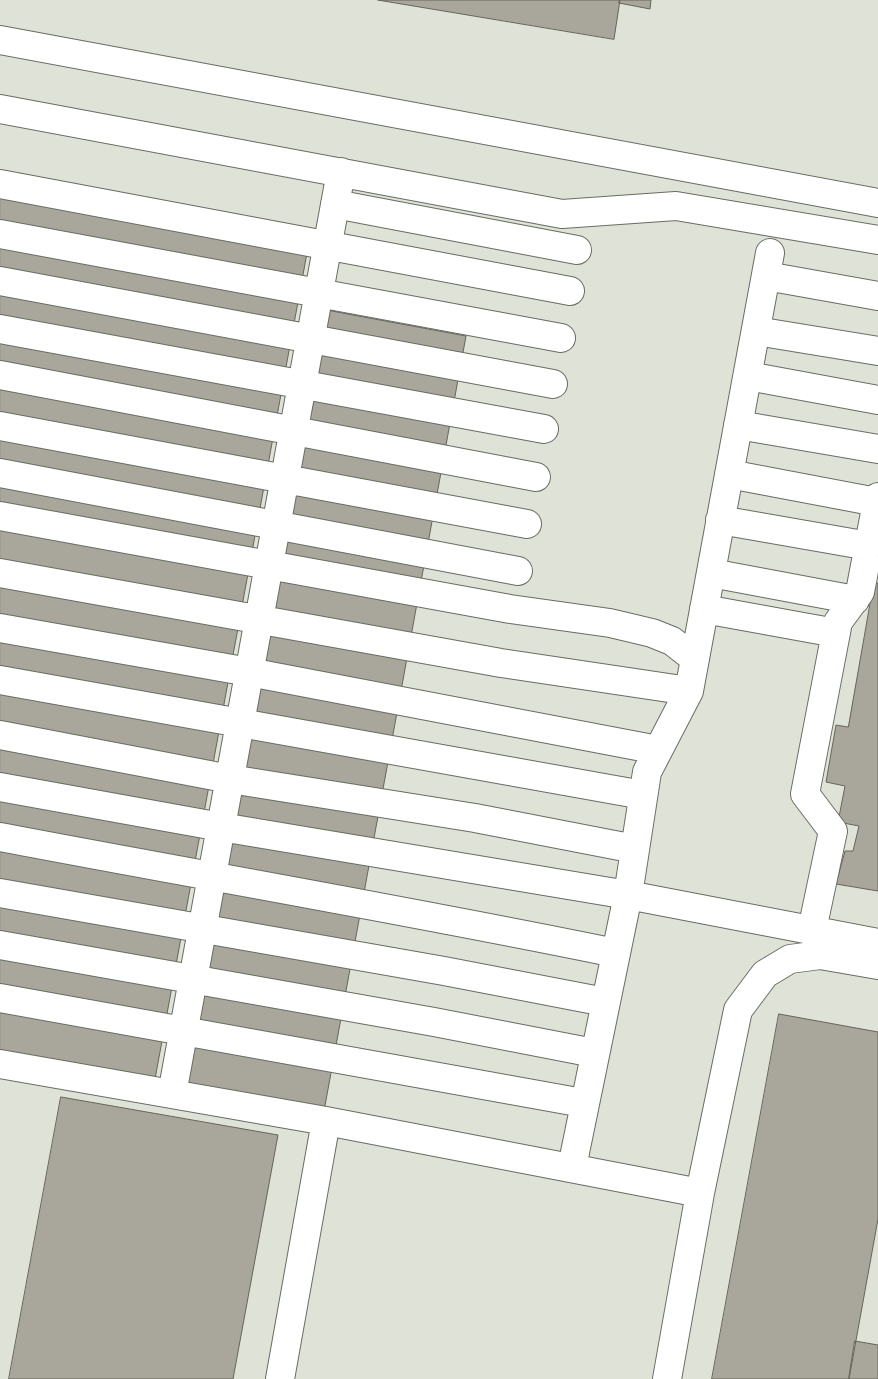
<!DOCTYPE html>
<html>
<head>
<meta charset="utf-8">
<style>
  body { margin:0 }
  canvas { display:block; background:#dee2d7 }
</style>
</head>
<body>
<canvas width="878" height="1379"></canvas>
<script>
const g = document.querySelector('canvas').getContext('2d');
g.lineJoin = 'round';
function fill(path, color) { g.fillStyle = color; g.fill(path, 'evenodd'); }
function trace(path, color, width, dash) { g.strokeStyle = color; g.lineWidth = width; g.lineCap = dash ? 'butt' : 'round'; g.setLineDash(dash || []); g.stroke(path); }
const building = new Path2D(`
  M378 0H620L614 39Z
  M620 0H651L650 9 619 3Z
  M0 197 307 253 155 1079 0 1050Z
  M321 309 466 336 324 1111 179 1083Z
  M874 583H878V891L836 884 845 851H853L859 826 838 822 845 786 826 782 836 725 848 727Z
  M779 1014 878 1032V1219L849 1379H712Z
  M61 1097 278 1135 233 1379H9Z
  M855 1341 878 1345V1379H849Z`);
fill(building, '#a9a69c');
trace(building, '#67655b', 1);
const minor = new Path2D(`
  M0 40 878 203
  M0 109 562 214 676 206 878 240
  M0 184 570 291
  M335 204 577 250
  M0 234 561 338
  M766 276 878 296
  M0 281 553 384
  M0 329 544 429
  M756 331 878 351
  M0 375 536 477
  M748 376 878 400
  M738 425 878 449
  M0 426 527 524
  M0 473 518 571
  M729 474 877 502
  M0 516 510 609 610 623 652 633 672 641 695 659
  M720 520 869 546
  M0 573 501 663 689 691
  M711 573 855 600
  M704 609 836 633
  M0 628 249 672 658 750
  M0 680 643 795
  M0 735 230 779 475 818 635 849
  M0 787 221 827 628 895 878 943
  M0 837C205 876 411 911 615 953
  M0 893 444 971 605 1002
  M812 930 833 831 805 794 838 622 860 592 878 497
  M0 945 434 1022 594 1053
  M0 998 583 1103
  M0 1064 326 1121 700 1193
  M172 1094 341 172
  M572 1167 628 895 647 772 689 691 770 253
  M280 1379 326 1121
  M667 1379 700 1193 738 1010 765 974 790 959 820 955 878 965`);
trace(minor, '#696d63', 30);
trace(minor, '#fff', 28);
</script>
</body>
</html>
